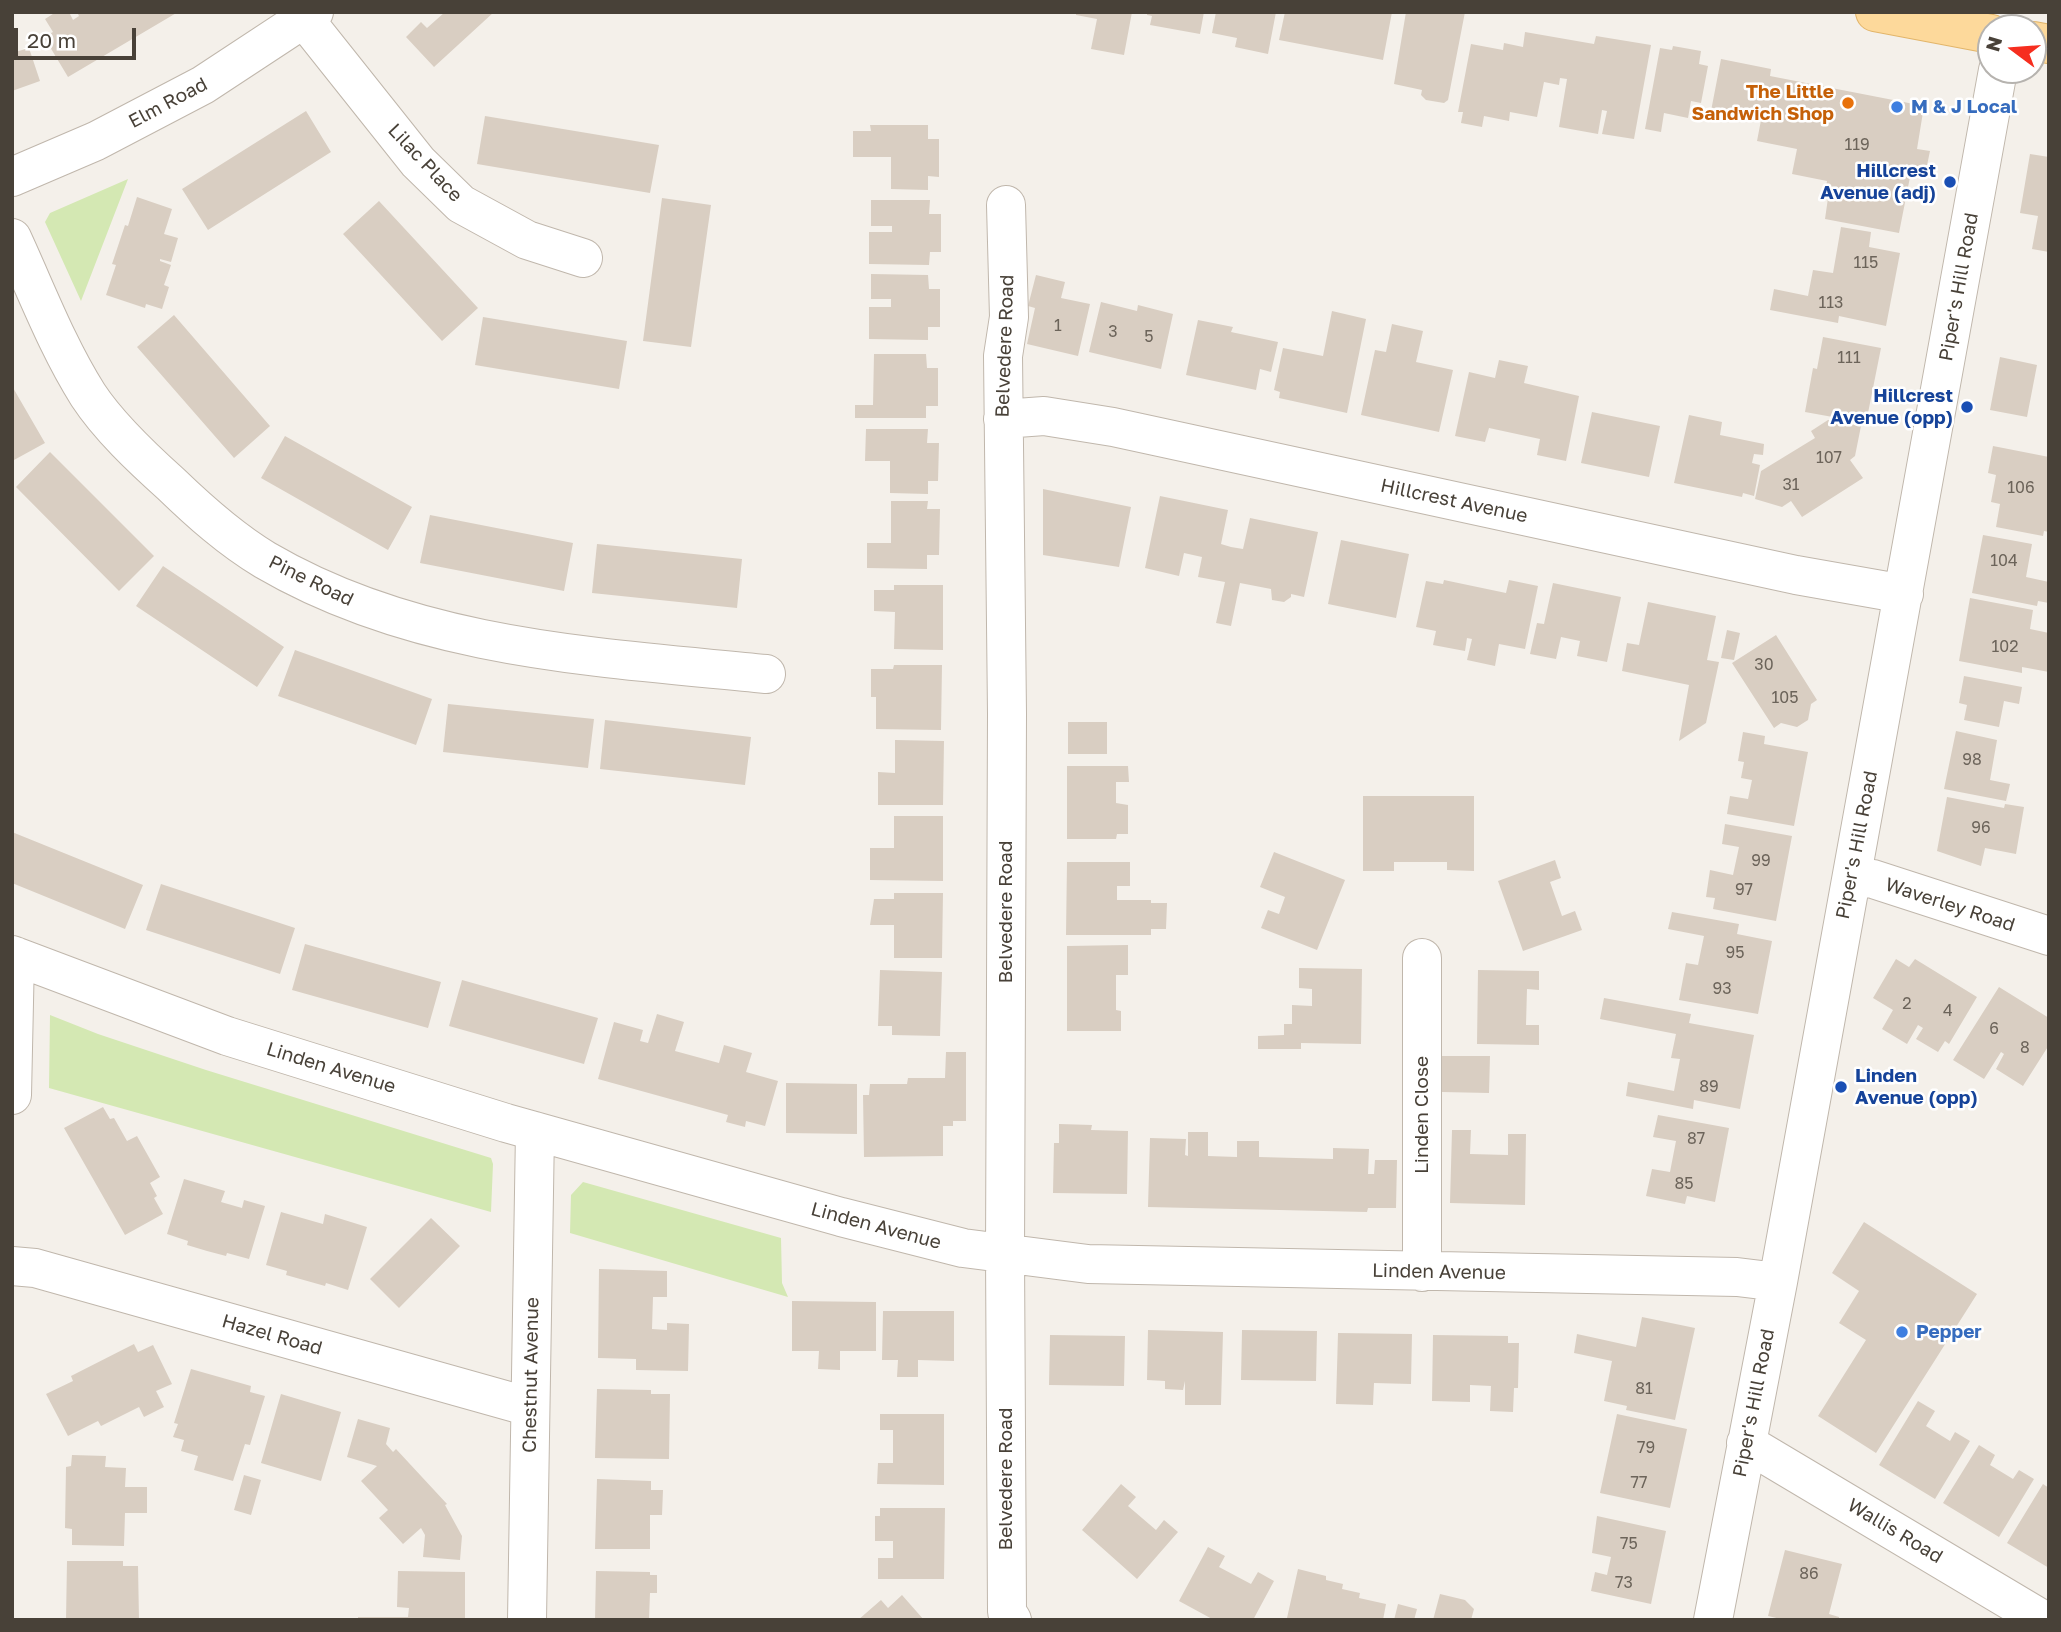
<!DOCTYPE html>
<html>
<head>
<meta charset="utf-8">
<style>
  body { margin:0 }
  #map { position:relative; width:2061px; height:1632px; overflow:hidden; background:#f4f0ea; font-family:"Golos Text",sans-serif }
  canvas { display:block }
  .frame { position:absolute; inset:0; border:14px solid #484138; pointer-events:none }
  .north { position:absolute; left:1977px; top:14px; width:70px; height:70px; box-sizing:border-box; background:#fff; border:2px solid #b6b3af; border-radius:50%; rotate:286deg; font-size:19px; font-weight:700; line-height:28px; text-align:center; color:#484138 }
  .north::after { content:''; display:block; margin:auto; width:24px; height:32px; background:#f62e1f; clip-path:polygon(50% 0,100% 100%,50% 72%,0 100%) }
  .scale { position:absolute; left:14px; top:28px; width:122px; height:32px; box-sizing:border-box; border:4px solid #484138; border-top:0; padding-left:9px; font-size:21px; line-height:24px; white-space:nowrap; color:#484138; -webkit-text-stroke:5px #fff; paint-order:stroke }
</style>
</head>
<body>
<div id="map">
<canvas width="2061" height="1632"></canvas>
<div class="frame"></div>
<div class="north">N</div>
<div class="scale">20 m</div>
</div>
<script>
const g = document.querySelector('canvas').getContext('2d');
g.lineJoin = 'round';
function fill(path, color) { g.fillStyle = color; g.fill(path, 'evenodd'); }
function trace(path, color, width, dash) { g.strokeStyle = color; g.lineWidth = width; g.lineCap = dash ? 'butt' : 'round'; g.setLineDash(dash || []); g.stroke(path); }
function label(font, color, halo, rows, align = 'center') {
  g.font = font + ' "Golos Text",sans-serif'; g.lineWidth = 5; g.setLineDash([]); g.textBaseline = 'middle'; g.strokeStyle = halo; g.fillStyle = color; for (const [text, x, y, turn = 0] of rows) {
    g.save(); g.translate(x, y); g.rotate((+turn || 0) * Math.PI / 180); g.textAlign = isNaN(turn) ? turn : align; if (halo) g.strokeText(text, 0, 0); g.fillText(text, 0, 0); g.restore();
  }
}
fill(new Path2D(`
  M128 179 81 301 45 222 50 213Z
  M50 1015 98 1034 206 1070 491 1158 493 1164 491 1212 49 1088Z
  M583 1182 781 1238 782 1283 788 1297 570 1233 571 1195Z`), '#d4e8b3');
fill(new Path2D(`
  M56 12H69L73 20 79 16 77 12H178L68 77 44 37 53 32 45 19Z
  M494 12 434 67 406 37 421 22 427 28 445 12Z
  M1076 12H1132L1124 55 1091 49 1097 19 1076 15Z
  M1147 12H1204L1200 34 1150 25 1152 16 1147 15Z
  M1216 12H1276L1268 54 1235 47 1237 38 1212 33Z
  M1285 12H1392L1383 60 1279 40Z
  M1406 12H1465L1448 100 1444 103 1426 100 1421 95 1422 90 1394 84Z
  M1525 32 1594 44 1596 36 1651 45 1634 139 1602 134 1607 111 1602 110 1598 134 1559 127 1567 79 1560 78 1559 85 1544 82 1537 117 1510 112 1509 121 1484 116 1482 127 1461 123 1463 112H1458L1471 44 1503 50 1504 43 1523 47Z
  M1673 46 1701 51 1699 64 1708 66 1701 103 1691 101 1688 118 1664 113 1661 132 1645 129 1660 48 1672 50Z
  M29 48 40 81 12 91V53Z
  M1721 59 1771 69 1770 76 1924 106 1917 149 1930 151 1925 175 1911 172 1899 233 1825 219 1828 198 1824 197 1827 181 1792 174 1797 149 1757 141 1762 115 1739 111 1738 116 1711 111Z
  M306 111 331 152 208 230 182 189Z
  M485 116 659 145 650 193 477 164Z
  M870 125H928V139H939V177L928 176V190L891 189V157H853V131H871Z
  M2030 154 2049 157V252L2032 249 2038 216 2020 213Z
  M137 197 172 209 164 234 178 238 171 262 160 259V261L171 265 164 285 169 287 162 309 146 304 145 308 106 295 116 265 112 264 125 225 128 226Z
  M662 198 711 205 691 347 643 341Z
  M871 200H930L929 214H941V252H930L929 265 869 264V232H892V226H871Z
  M379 201 478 308 442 341 343 234Z
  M1841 227 1871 232 1869 247 1900 253 1886 326 1839 316 1838 323 1770 310 1774 289 1808 296 1813 270 1833 273Z
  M871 274 928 275 929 289H940V327H928V340L869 339V307H891V299H871Z
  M1036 275 1065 282 1061 298 1090 304 1078 356 1027 344 1035 308 1028 306Z
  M1101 302 1137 311 1138 305 1173 314 1161 369 1089 352Z
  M1332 311 1366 319 1347 413 1279 398 1280 392 1274 390 1283 348 1323 356Z
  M174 315 270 426 234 458 137 347Z
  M483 317 627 341 619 389 475 365Z
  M1198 320 1233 327 1231 332 1278 342 1271 372 1260 369 1256 390 1186 375Z
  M1392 324 1423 331 1416 362 1453 370 1439 432 1361 415 1375 350 1386 352Z
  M1823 337 1881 348 1866 423 1805 412 1813 368 1817 369Z
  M874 354H926L927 368H938V406H926V418H855V405H873Z
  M2000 357 2037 365 2027 417 1990 410Z
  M1499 360 1528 366 1524 383 1579 396 1566 461 1537 455 1540 439 1489 428 1485 442 1455 436 1469 372 1495 378Z
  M12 386 45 443 14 460 12 456Z
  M1592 412 1660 426 1649 477 1581 463Z
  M1689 415 1722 422 1720 435 1764 444 1763 455 1754 454 1752 463 1760 465 1754 496 1743 493 1742 497 1674 483Z
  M1828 420 1861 426 1855 456 1850 460 1863 478 1802 517 1791 501 1782 507 1755 499 1761 471 1815 438 1811 431Z
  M866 429H928L927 443H939L938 481H928V494L890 493V461H865Z
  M285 436 412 507 388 550 261 478Z
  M1993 446 2049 457V532L2044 531 2043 536 1996 527 2000 504 1991 502 1996 475 1988 473Z
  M50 452 154 556 119 591 16 487Z
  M1043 489 1131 507 1119 567 1043 555Z
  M1160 496 1228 510 1221 544 1231 547 1243 549 1250 518 1318 532 1304 597 1291 594V597L1284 602 1272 600 1271 589 1240 583 1231 626 1216 623 1225 582 1198 577 1202 557 1184 553 1179 576 1145 568Z
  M891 501H928L927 509H940L939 555H927V569L867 568V543H891Z
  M430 515 573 543 564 591 420 563Z
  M1983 535 2032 544 2026 577 2049 582V603L2038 601 2037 606 1972 593Z
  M1341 540 1409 554 1396 618 1328 604Z
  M597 544 742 559 737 608 592 593Z
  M163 566 284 647 257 687 136 606Z
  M1444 580 1506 593 1509 580 1538 586 1525 649 1499 644 1495 666 1467 660 1472 639 1467 638 1465 651 1433 645 1436 631 1416 627 1426 581 1443 584Z
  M1553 583 1621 597 1607 662 1577 656 1580 641 1561 637 1556 659 1530 654 1537 623 1544 624Z
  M894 585H943V650L894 649 895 612 874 611V590H894Z
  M1970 598 2033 610 2030 629 2049 633V672L2022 667V673L1959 661Z
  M1648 602 1716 616 1707 660 1719 662 1706 723 1679 741 1689 685 1622 671 1627 643 1639 645Z
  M1727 630 1740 633 1734 660 1721 658Z
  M1776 635 1817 700 1811 704 1808 720 1797 727 1781 723 1774 728 1732 663Z
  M295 650 432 699 416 745 278 696Z
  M894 665H942L941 730 876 729V697H871V669H893Z
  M1964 676 2022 687 2019 704 2004 701 1999 727 1964 720 1967 705 1959 703Z
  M448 704 594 719 588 768 443 752Z
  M605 720 751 737 745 785 600 769Z
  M1068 722H1107V754H1068Z
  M1956 731 1997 740 1990 780 2010 784 2006 801 1944 789Z
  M1743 732 1765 736 1764 744 1808 752 1794 826 1727 814 1730 796 1748 799 1752 780 1741 778 1744 762 1738 761Z
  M895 740 944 741 943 805H878V772L895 773Z
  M1067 766H1128L1129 782H1116V803L1128 805V834H1117L1116 839H1067Z
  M1363 796H1474V871L1447 870V862H1394V871H1363Z
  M1947 797 2004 808 2005 804 2024 807 2016 854 1985 848 1981 866 1937 851Z
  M894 816H943V881L870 880V848H894Z
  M1725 824 1792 836 1776 921 1713 909 1715 898 1706 897 1710 870 1733 875 1739 847 1722 844Z
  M12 832 143 885 125 929 12 883Z
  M1274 852 1345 880 1317 950 1261 928 1268 910 1279 914 1285 897 1260 887Z
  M1555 860 1561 878 1550 882 1562 916 1575 911 1582 930 1523 951 1498 881Z
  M1067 862H1130V886H1117V900H1151V903H1167L1166 929H1151V935H1066Z
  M161 884 295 928 280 974 146 930Z
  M894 893H943L942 958H894V925H870L874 899H894Z
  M1672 912 1739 924 1737 934 1772 941 1758 1014 1679 1000 1686 963 1698 965 1704 936 1668 929Z
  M305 944 441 982 428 1028 292 990Z
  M1128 945V975H1116V1010L1121 1011V1031H1067V946Z
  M1896 959 1909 967 1915 959 1977 997 1949 1044 1945 1041 1938 1052 1916 1039 1923 1028 1918 1025 1907 1044 1882 1029 1893 1010 1873 998Z
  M1299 968 1362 969 1361 1044 1301 1043V1049H1258V1036L1284 1035V1024H1292V1005L1312 1006V989L1299 988Z
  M880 970 942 972 940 1036 892 1035V1026H878Z
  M1478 970 1539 971V990L1527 989 1526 1025H1539V1045L1477 1044Z
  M462 980 598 1018 584 1064 449 1026Z
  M1999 987 2049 1018V1045L2023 1086 1996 1069 2004 1054 2001 1052 1984 1079 1953 1060Z
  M1604 998 1691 1014 1689 1023 1754 1035 1740 1109 1694 1100 1693 1109 1626 1096 1628 1082 1674 1091 1680 1059 1671 1058 1676 1034 1600 1019Z
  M657 1014 684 1022 675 1051 719 1063 724 1045 752 1053 746 1072 778 1081 765 1126 746 1121 745 1127 726 1122 728 1115 598 1079 614 1022 643 1030 640 1041 648 1043Z
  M946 1052H966V1121H953V1126H943V1156L864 1157 863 1095H869L870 1084H907L908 1078H945Z
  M1442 1056H1490L1489 1093 1442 1092Z
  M786 1083 857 1084V1134L786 1133Z
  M103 1107 110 1119 114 1118 127 1141 137 1136 160 1177 150 1183 157 1196 154 1198 163 1214 125 1235 64 1128Z
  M1658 1115 1729 1128 1715 1202 1687 1196 1685 1204 1646 1196 1652 1169 1670 1172 1676 1141 1653 1137Z
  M1059 1124 1092 1125 1091 1130 1128 1131 1127 1194 1053 1193 1054 1143H1059Z
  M1452 1130H1471L1470 1154 1508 1155V1134H1526L1525 1205 1450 1203Z
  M1188 1132H1208V1156L1237 1157V1141H1259V1157L1333 1159V1148L1369 1149 1368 1174H1374L1375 1160H1397L1396 1208H1368L1367 1212 1148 1207 1150 1138 1186 1139 1185 1155 1188 1156Z
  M184 1179 225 1191 221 1202 242 1208 244 1200 265 1206 249 1259 227 1253 226 1256 207 1251 187 1245 188 1241 167 1234Z
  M281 1212 323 1224 325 1214 367 1227 348 1290 326 1283 325 1286 286 1275 287 1271 266 1265Z
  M431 1218 460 1246 399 1308 370 1279Z
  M1864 1222 1977 1294 1876 1453 1818 1416 1866 1340 1839 1323 1859 1291 1832 1273Z
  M599 1269 667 1271V1297H653L652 1329 667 1330V1323L689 1324 688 1371 636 1370V1359L598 1358Z
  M792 1301 876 1302V1351H840V1370L818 1369 819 1351H792Z
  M883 1311H954V1361L918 1360V1377H897L898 1360H882Z
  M1642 1317 1695 1328 1675 1420 1626 1410 1627 1406 1604 1401 1612 1361 1574 1353 1577 1334 1636 1347Z
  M1148 1330 1223 1332 1221 1405H1185V1381L1183 1390 1165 1389V1381L1147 1380Z
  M1242 1330 1317 1331 1316 1381 1241 1380Z
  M1338 1333 1412 1334 1411 1384 1374 1383 1373 1405 1336 1404Z
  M1050 1335 1125 1336 1124 1386 1049 1385Z
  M1433 1335 1508 1336V1343H1519L1518 1388H1514L1513 1412 1490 1411 1491 1386 1470 1385V1402L1432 1401Z
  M134 1344 138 1352 153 1345 172 1384 156 1391 164 1407 144 1417 139 1407 101 1426 98 1421 68 1436 46 1394 73 1381 71 1376Z
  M191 1369 251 1386 250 1392 265 1396 250 1445 245 1444 233 1481 194 1470 198 1456 181 1451 184 1440 173 1437 178 1424 174 1423Z
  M597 1389 651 1390V1394H670L669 1459 595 1458Z
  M281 1394 341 1412 321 1481 261 1463Z
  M1918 1401 1935 1411 1926 1426 1950 1441 1955 1432 1970 1441 1935 1499 1879 1465Z
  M880 1414H944V1485L877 1484 878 1463H893V1430H880Z
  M1617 1414 1687 1429 1670 1508 1600 1493Z
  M358 1419 390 1428 386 1444 393 1452 396 1449 447 1504 445 1505 462 1536 460 1560 423 1557 425 1535 421 1528 403 1544 379 1518 388 1510 361 1481 377 1466 347 1457Z
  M1979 1445 1995 1455 1990 1465 2013 1479 2019 1470 2034 1479 1999 1537 1943 1503Z
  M72 1455 106 1456 105 1467 126 1468 125 1487H147V1513H125L124 1546 72 1545V1529L65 1528 66 1467 71 1466Z
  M244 1475 261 1480 251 1515 234 1510Z
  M597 1479 651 1481V1490H663L662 1515H650V1549H595Z
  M1121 1484 1136 1497 1128 1506 1156 1530 1164 1520 1178 1532 1137 1579 1082 1530Z
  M2043 1484 2049 1488V1568L2007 1543Z
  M880 1508H945L944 1579H878V1558H893V1541H875V1516H880Z
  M1597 1516 1666 1531 1651 1604 1591 1591 1595 1572 1607 1575 1611 1557 1592 1553Z
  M1208 1547 1225 1556 1219 1567 1251 1584 1258 1572 1274 1581 1253 1620H1214L1179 1601Z
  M1785 1550 1842 1564 1829 1614 1839 1617V1620H1785L1768 1616Z
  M67 1561H123V1566H138L139 1620H66Z
  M1298 1569 1326 1576V1580L1343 1584 1342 1589 1360 1593 1359 1598 1386 1604 1383 1620 1287 1618Z
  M398 1571 465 1572V1620H358V1617H408L409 1608 397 1607Z
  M596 1571 650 1572V1575H657V1593H650L649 1620H595Z
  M1440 1594 1465 1600 1474 1609 1471 1620H1433Z
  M902 1595 924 1620H858L881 1600 888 1608Z
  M1398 1604 1417 1609 1414 1620H1394Z`), '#d9cec2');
const minor = new Path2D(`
  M305 20 418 162 461 204 527 240 583 258
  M12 177 96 141 203 85 314 12
  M1006 205 1009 317 1003 356 1007 714 1005 1254 1007 1612 1012 1620
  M12 238C36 290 57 346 88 395 109 427 142 458 171 484 200 512 230 539 265 560 417 649 596 657 766 674
  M1003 419 1044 416 1113 427 1796 575 1904 594
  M1852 876 1873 879 2049 936
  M12 955 227 1036 506 1123 841 1217 963 1248 1088 1264 1737 1277 1778 1282
  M1422 958V1272
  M12 1095 15 956
  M12 1266 35 1268 530 1407
  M1746 1443 2043 1620
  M527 1620 535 1131
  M1713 1620 1778 1282 1998 70`);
const major = new Path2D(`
  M1875 12 1991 34
  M2033 41 2049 44`);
trace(minor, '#c0b7ac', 40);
trace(major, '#e2b56a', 40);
trace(minor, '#fff', 38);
trace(major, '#fdd99b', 38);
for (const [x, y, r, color] of [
  [1848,103,7,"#e8710a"],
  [1897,107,7,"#3f7fe0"],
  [1950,182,7,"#1a4fb4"],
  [1967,407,7,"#1a4fb4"],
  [1841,1087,7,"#1a4fb4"],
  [1902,1332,7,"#3f7fe0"]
]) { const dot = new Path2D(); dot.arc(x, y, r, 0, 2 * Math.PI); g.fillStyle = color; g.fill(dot); trace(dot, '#fff', 2.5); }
label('16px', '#6c645a', null, [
  ["119",1857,145],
  ["115",1866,263],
  ["113",1831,303],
  ["1",1058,326],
  ["3",1113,332],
  ["5",1149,337],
  ["111",1849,358],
  ["107",1829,458],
  ["31",1791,485],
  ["106",2021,488],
  ["104",2004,561],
  ["102",2005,647],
  ["30",1764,665],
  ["105",1785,698],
  ["98",1972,760],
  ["96",1981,828],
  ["99",1761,861],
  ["97",1744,890],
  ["95",1735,953],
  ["93",1722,989],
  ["2",1907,1004],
  ["4",1948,1011],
  ["6",1994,1029],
  ["8",2025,1048],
  ["89",1709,1087],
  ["87",1696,1139],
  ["85",1684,1184],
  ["81",1644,1389],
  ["79",1646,1448],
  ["77",1639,1483],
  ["75",1629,1544],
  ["86",1809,1574],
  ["73",1624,1583]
]);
label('bold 19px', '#c56008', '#fff', [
  ["The Little",1834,92],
  ["Sandwich Shop",1834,114]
], 'right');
label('19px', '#484138', '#fff', [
  ["Elm Road",168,103,-28],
  ["Lilac Place",425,163,47],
  ["Piper's Hill Road",1959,287,-80],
  ["Belvedere Road",1005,346,-88],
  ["Hillcrest Avenue",1454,501,12],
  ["Pine Road",311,581,26],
  ["Piper's Hill Road",1857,845,-79],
  ["Waverley Road",1950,905,18],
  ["Belvedere Road",1006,912,-90],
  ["Linden Avenue",331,1068,17],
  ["Linden Close",1422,1115,-90],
  ["Linden Avenue",876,1226,15],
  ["Linden Avenue",1439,1272,1],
  ["Hazel Road",272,1335,16],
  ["Chestnut Avenue",531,1375,-89],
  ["Piper's Hill Road",1754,1403,-79],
  ["Belvedere Road",1006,1479,-90],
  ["Wallis Road",1895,1531,31]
]);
label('bold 19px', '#366cbe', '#fff', [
  ["M & J Local",1911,107],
  ["Pepper",1916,1332]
], 'left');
label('bold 19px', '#164399', '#fff', [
  ["Hillcrest",1936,171],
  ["Avenue (adj)",1936,193],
  ["Hillcrest",1953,396],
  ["Avenue (opp)",1953,418],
  ["Linden",1855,1076,"left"],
  ["Avenue (opp)",1855,1098,"left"]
], 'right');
</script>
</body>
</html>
